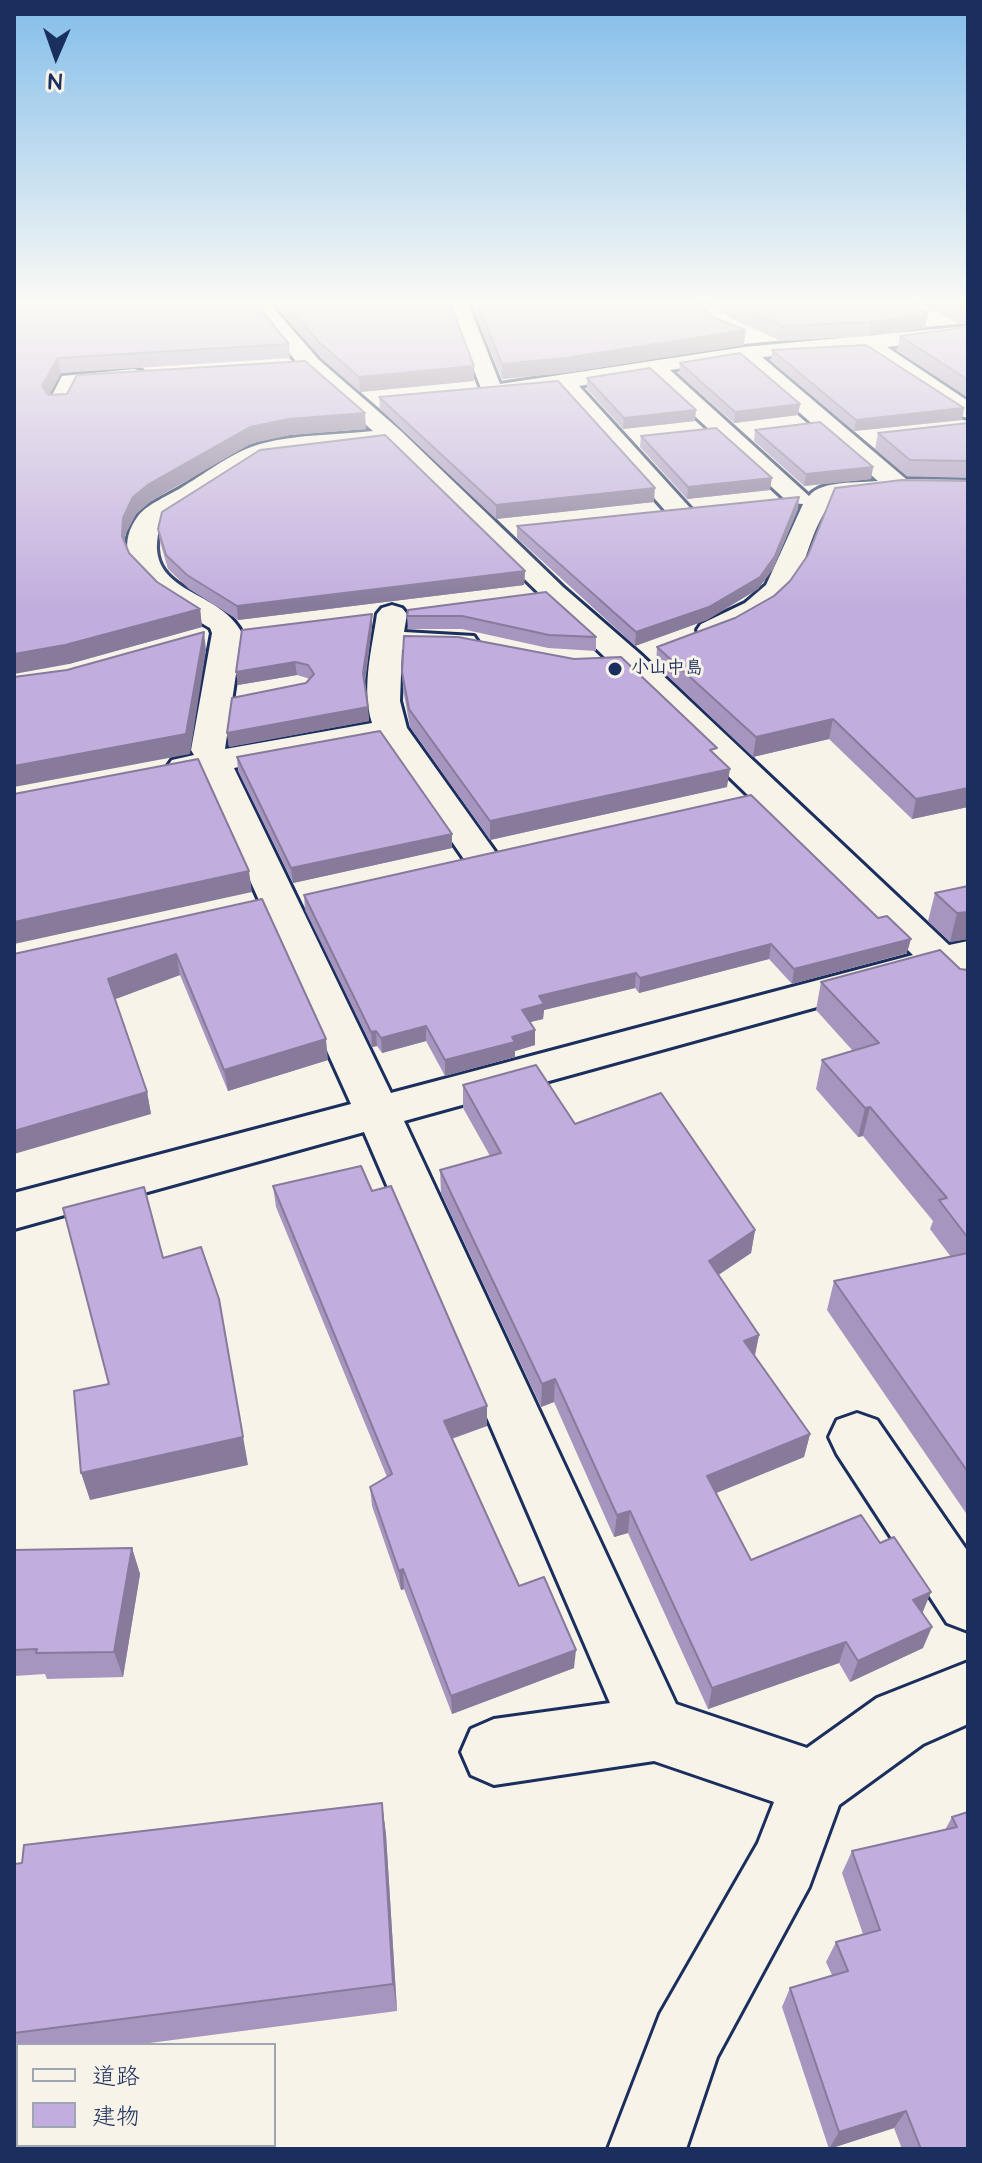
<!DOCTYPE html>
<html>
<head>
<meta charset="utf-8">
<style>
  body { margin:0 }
  #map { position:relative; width:982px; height:2163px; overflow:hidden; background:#f7f3e8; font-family:"Architects Daughter","Klee One",sans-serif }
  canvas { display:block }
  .frame { position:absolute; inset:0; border:16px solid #1b2f5e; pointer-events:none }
  .legend { position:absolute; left:16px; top:2043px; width:260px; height:104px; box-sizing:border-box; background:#f7f3e8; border:2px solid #9fa5b1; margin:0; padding:10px 14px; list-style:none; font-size:24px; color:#1b2f5e }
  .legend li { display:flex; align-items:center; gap:16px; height:40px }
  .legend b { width:40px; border:2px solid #9fa5b1 }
  .north { position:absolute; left:16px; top:16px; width:80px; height:80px; -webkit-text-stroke:6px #f7f3e8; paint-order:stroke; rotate:182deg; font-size:22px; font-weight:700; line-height:32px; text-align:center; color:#1b2f5e }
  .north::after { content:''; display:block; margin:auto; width:28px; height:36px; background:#1b2f5e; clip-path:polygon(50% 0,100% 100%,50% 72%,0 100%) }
</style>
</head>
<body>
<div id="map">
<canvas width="982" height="2163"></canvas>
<div class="frame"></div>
<ul class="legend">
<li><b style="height:10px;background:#f7f3e8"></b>道路</li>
<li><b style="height:22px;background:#c1aede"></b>建物</li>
</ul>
<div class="north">N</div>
</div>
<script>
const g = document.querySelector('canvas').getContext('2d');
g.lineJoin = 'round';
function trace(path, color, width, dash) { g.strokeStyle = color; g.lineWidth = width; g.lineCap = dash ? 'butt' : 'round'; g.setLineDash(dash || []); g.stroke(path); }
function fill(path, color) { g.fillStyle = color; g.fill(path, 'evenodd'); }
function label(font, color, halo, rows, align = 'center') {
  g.font = font + ' "Architects Daughter","Klee One",sans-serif'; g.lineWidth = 6; g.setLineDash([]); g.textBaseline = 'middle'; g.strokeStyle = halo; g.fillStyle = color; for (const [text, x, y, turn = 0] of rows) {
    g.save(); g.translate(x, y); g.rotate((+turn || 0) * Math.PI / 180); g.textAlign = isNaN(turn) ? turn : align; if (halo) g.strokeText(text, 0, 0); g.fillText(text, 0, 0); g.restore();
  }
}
const minor = new Path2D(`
  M249 303H269L319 360 401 431 563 587 639 653 949 945 968 941V999L954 995 933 975 404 1121 676 1704 807 1748 877 1698 968 1662V1724L923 1744 839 1805 809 1887 717 2057 686 2149H608L660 2014 758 1843 774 1802 654 1761 494 1785 471 1775 461 1752 471 1729 494 1719 610 1703 364 1132 14 1229V1193L351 1104 202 774 184 777 172 774 167 767 172 760 194 755 191 750 212 633 210 628C175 607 99 569 138 516 147 504 170 495 184 486 209 471 235 450 264 443 299 434 338 435 373 431L303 370ZM387 444C560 616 738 784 913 955L391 1093 234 768 382 740 468 865 481 868 494 865 499 857 407 728 400 701 402 650 474 648 478 642 474 636 404 632 407 614 402 608 392 605 382 608 377 614C372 649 361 688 372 723L225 749 242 633C218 586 138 595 161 523L260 460 272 456Z
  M448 303H468L500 384 744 347 968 326V338L887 347 968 401V418L960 416 862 349 762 357 906 479 968 480V496L899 494 831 502C795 554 814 595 743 627 729 634 717 640 701 636L697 630 701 624 745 603 766 585 803 504 789 503 649 374 579 386 692 510 688 516H670L558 389 492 398 484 396ZM739 360 878 481C860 483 821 480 809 496L670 370Z
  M134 369 142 371 145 376 142 381 78 387 67 408H51L48 403 62 376Z
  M857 1413 877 1420 968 1552V1631L947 1623 837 1454 829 1437 837 1420Z`);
trace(minor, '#1b2f5e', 6);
fill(minor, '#f7f3e8');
fill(new Path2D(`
  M14 303 289 344 290 358 61 373 49 395 366 429 290 435 252 443 151 501 136 514 125 535V544L129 553 157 582 200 609 202 627 69 664Z
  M273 303H450L474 366V381L360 392 321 358Z
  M471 303H698L744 345 565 373 502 379Z
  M711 303H908L928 314 925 328 869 336 781 341 730 318Z
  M918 303H968V324H959Z
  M968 327V397L897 351 900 336Z
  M772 350 964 408 962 420 854 431 771 361Z
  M680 363 800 404 798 415 734 423 679 374Z
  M587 378 695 421 623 429 587 389Z
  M379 397 654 502 496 519 380 409Z
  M968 423V478L907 476 875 449 878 433Z
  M755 430 873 467 871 479 804 486 754 441Z
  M641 436 770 490 687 499 640 447Z
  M968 481V807L912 819 829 739 753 757 656 665 657 647 735 618Z
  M798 509 773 569 758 589 707 620 635 646 517 538V526Z
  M158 529 525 571 524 585 238 620 189 589 168 569 160 542Z
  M546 592 596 637V651L548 648 462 629H408L407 616Z
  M372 614V627L365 683 369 721 229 747 227 733 306 683 310 679 297 675 238 685 236 672Z
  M402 672 716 755 727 787 490 840 410 727 403 689Z
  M237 757 452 834V848L293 883 238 771Z
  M968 886V939L950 942 928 921 935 893Z
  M304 895 907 953 792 984 769 959 639 993 635 988 544 1010 543 1019 530 1022 535 1045 515 1051V1057L445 1076 426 1041 382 1053 377 1046 372 1047 305 910Z
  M262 899 328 1060 228 1091 180 975 115 999 147 1092 151 1114 14 954Z
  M960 969 968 970V1516L827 1310 834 1281 951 1257 930 1229 933 1221 863 1136 858 1137 816 1089 822 1060 853 1051 816 1010 821 982Z
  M463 1085 575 1124 755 1230 751 1253 718 1275 759 1335 755 1356 810 1434 804 1457 716 1493 751 1560 922 1613 923 1648 850 1682 839 1663 708 1709 628 1533 614 1537 554 1402 541 1407 441 1193 440 1170 490 1156 463 1108Z
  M273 1186 372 1191 487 1406V1426L452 1439 519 1586 574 1668 452 1714 404 1589 401 1590 372 1506 370 1487 387 1477 276 1207Z
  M132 1548 140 1574 123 1677 47 1679 45 1674 14 1676V1550Z
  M382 1803 386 1835 397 2011 134 2045H18V2060H14V1864Z
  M968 1812V2149H902L894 2128 829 2149 782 2007 790 1988 832 1975 826 1962 836 1942 863 1934 842 1873 852 1851 945 1830 952 1817Z`), '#a696bf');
fill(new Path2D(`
  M928 314 925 328 869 336 871 322Z
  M746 330 744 345 565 373 502 379V364Z
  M58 358 61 373 45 402 42 386Z
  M474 366V381L360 392 359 377Z
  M800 404 798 415 734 423 735 412Z
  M964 408 962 420 854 431 856 420Z
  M696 410 695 421 623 429 624 418Z
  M365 413 366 429 290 435 252 443 151 501 136 514 125 535V554L122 536 123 518 133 497 149 484 250 427 289 419Z
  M873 467 871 479 804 486 806 474Z
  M772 478 770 490 687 499 688 487Z
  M655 488 654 502 496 519V505Z
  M799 497 798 509 773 569 758 589 707 620 635 646 636 632Z
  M525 571 524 585 238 620 237 606Z
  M200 609 202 627 69 664 14 674V654Z
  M372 614V627L364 687 363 673Z
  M204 632 206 650 190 754 14 787V766Z
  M295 662 297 675 238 685 236 672Z
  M368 707 369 721 229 747 227 733Z
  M833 719 829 739 753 757 756 737Z
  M730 769 727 787 490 840V821Z
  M968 788V807L912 819 916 799Z
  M452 834V848L293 883 291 868Z
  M249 871 252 892 14 944V922Z
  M968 912V939L950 942 957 913Z
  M911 939 907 953 792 984 794 969Z
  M771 944 769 959 639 993 640 978Z
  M176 954 180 975 113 1000 108 979Z
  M636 973 635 988 544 1010 543 1019 522 1024V1010L539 996Z
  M426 1026V1041L382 1053 381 1038Z
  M535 1030V1045L515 1051V1057L445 1076V1060Z
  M376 1031 377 1046 372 1047 371 1032Z
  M326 1039 328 1060 228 1091 224 1070Z
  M147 1092 151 1114 14 1154V1131Z
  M870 1107 863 1136 858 1137 865 1108Z
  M755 1230 751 1253 705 1284 709 1261Z
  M224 1327 248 1465 90 1500 81 1473Z
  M759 1335 754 1358 744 1341Z
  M555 1379 554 1402 541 1407 542 1384Z
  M487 1406V1426L444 1441V1421Z
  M810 1434 804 1457 704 1498 707 1476Z
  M630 1511 628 1533 614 1537 617 1515Z
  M132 1548 140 1574 123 1677 114 1652Z
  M403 1569 404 1589 401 1590 399 1571Z
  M931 1592 922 1614 913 1600Z
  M932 1627 923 1648 850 1682 858 1661Z
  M846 1642 839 1663 708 1709 712 1688Z
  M576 1650 574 1668 452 1714 451 1696Z
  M382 1803 386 1835 397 2011 393 1984Z
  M906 2111 894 2128 829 2149 839 2132Z`), '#877a9b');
const building = new Path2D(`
  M14 303H255L289 344 58 358 42 386 48 395 67 394 77 375 305 361 365 413 289 419 250 427 149 484 133 497 123 518 122 536 129 553 157 582 200 609 65 645 14 654Z
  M284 303H450L474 366 359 377 320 343Z
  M477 303H698L713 317 746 330 565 358 502 364Z
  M729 303H908L928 314 871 322 783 326Z
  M948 303H968V310H961Z
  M968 327V380L900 336Z
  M866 345 964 408 856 420 772 350Z
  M740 353 800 404 735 412 680 363Z
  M650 368 696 410 624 418 587 378Z
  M558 381 655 488 496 505 379 397Z
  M820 422 873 467 806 474 755 430Z
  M968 423V461L910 460 878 433Z
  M716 428 772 478 688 487 641 436Z
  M385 435 525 571 237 606 187 575 166 555 158 529 162 512 260 450Z
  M902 480 968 481V788L916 799 833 719 756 737 657 647 735 618 774 596 790 581 808 555 835 488Z
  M799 497 775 556 760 577 709 607 636 632 517 526Z
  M546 592 596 637 549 635 462 616H407L408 610Z
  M372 614 363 673 368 707 227 733 232 698 306 683 314 674 308 665 295 662 236 672 242 630Z
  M204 632 186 734 14 766V677L67 670Z
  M404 636 458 637 574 659 621 657 717 748 710 750 730 769 490 821 409 709 402 672Z
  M380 731 452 834 291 868 237 757Z
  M198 759 249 871 14 922V794Z
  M751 795 878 918 887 916 911 939 794 969 771 944 640 978 636 973 539 996 544 1004 522 1010 535 1030 512 1037 515 1042 445 1060 426 1026 381 1038 376 1031 371 1032 304 895Z
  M968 886V912L957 913 935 893Z
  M262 899 326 1039 224 1070 176 954 108 979 147 1092 14 1131V954Z
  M940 950 960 969 968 970V1238L939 1200 947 1198 870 1107 865 1108 822 1060 879 1043 821 982Z
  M536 1065 575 1124 661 1093 755 1230 709 1261 759 1335 744 1341 810 1434 707 1476 751 1560 861 1515 880 1543 894 1537 931 1592 913 1600 932 1627 858 1661 846 1642 712 1688 630 1511 617 1515 555 1379 542 1384 440 1170 501 1153 463 1085Z
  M361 1166 372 1191 391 1186 487 1406 444 1421 519 1586 544 1577 576 1650 451 1696 403 1569 399 1571 370 1487 392 1474 273 1186Z
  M144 1187 163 1258 201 1247 219 1299 243 1437 81 1473 74 1391 109 1384 63 1208Z
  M968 1253V1472L834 1281Z
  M132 1548 114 1652 36 1653 37 1649 14 1650V1550Z
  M382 1803 393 1984 14 2033V1864L22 1863 24 1845Z
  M968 1812V2149H921L906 2111 839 2132 790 1988 848 1971 836 1942 880 1930 852 1851 957 1827 952 1817Z`);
fill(building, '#c1aede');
trace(building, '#877a9b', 2);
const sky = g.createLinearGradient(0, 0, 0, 606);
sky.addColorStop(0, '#83bdea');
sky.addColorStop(0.5, '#fbfaf5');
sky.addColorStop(1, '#fbfaf500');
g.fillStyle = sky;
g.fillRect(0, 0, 982, 606);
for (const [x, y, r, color] of [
  [615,669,8,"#1b2f5e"]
]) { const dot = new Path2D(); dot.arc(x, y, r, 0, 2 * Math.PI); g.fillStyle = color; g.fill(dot); trace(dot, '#f7f3e8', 3); }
label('bold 18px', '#1b2f5e', '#f7f3e8', [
  ["小山中島",631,669]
], 'left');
</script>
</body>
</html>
